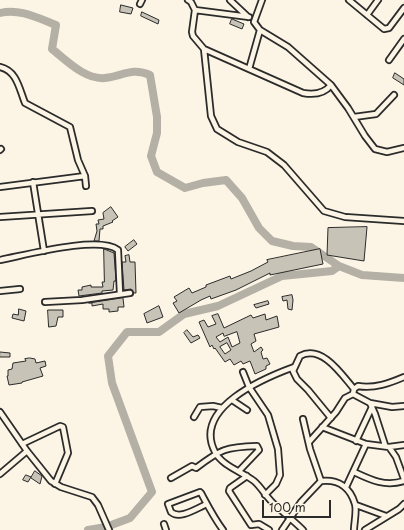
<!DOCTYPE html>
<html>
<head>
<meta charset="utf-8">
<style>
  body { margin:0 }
  #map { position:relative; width:404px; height:530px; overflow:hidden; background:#fcf5e5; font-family:"Playpen Sans",sans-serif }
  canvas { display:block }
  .scale { position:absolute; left:262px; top:500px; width:69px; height:18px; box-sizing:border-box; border:2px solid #2b2b2b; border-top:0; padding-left:5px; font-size:12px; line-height:14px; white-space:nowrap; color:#2b2b2b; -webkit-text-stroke:3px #fcf5e5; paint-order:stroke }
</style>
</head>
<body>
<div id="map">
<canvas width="404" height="530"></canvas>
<div class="scale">100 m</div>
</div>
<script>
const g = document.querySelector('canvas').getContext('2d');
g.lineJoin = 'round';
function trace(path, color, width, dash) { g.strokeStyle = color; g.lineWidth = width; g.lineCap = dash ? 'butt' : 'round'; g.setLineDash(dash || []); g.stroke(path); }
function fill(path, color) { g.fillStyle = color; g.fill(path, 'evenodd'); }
trace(new Path2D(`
  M0 13C19 8 38 18 56 25L52 49C66 60 85 80 105 78 123 76 132 67 150 75L157 117V133L151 156 157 172 185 188 203 183 226 180 242 198 259 228 272 241 293 246 311 247 339 266 362 275 404 278
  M88 530 106 527 130 518 152 492 112 383 108 356 127 332H159L184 314 218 306 282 276 332 271 339 266`), '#b4b0a5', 8);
const building = new Path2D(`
  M121 5 133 8 131 14 120 12Z
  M142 12 159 20 158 24 141 16Z
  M232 19 244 24 242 29 230 24Z
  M395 73 404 79V85L393 78Z
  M111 207 118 217 112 221 113 222 103 226V229H100L99 241H94L97 231 96 224H99L98 220 104 219 103 213Z
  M367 227 364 261 327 255 328 228Z
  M134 240 137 244 128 251 125 247Z
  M104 249 114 253 116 281H114L113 290 102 291V293L79 296 78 290H82V287L91 285V287H103L102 282H104Z
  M320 249 323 264 270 275V273L236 290 211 299 210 296 201 300 179 313 173 303 177 301 174 297 189 288 192 293 206 287V285L230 276 231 279 251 271 268 262 267 260Z
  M129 255 130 262H135L136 293H134L131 289 124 290 122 262H126L125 256Z
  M292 295 293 300 292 310 288 309 287 300 283 301 282 297Z
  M123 298 124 307H118V311L109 312V309H103V304L92 306V303H89Z
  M268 301 269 304 256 308 254 305Z
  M159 306 163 317 147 323 144 314Z
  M19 309 26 311 24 321 12 318 13 314 18 315Z
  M48 310H63V317H58L56 326 49 327Z
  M218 314 224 328 251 315 253 318 265 314 266 320 277 316 279 327 254 334 256 341 251 344 254 352 261 347 263 350 261 352 263 359 267 358 270 364 266 366V369L255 374 250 361 243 364 241 361 234 365 230 359 225 362 215 348 214 349 212 345 210 347 199 322 204 320 208 327 216 324 212 316ZM237 332 240 343 232 347 228 337 220 342 216 337 223 333 224 336ZM227 343 231 350 225 354 220 347Z
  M187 330 193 337 198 335 200 338 191 343 184 333Z
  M0 352 10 353V357H0Z
  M30 358 35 359 36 363 45 361 46 366 40 368 43 376 22 382V383L9 385 7 376H8V370L12 369 13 363 26 361 25 359Z
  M35 471 42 476 40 484 31 478Z
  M26 475 31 477 28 482 23 480Z`);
fill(building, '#c8c3b7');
trace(building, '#2b2b2b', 1);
const minor = new Path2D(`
  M188 0 191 2 195 10
  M230 0 248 17
  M349 0 384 29 389 28 404 8
  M140 4 142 0
  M367 15 378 0
  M249 17 195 10 192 32 193 36 204 49 211 116 217 129 238 142 267 152 284 165 324 211 345 217 404 221
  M260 30 254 22 262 0
  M204 49 303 93C314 95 324 94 331 85
  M389 60 404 39
  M0 67C17 71 19 88 25 103L70 127 78 160 85 176
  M249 69 260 30 288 47 331 85 348 108 365 136 375 149 387 152 404 148
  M354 117 376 114 394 95
  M0 150 1 149
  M33 182 44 251
  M0 187 85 176 86 186
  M0 217 92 211
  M0 260C26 255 99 235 118 250L120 294
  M0 291 20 289
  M45 302 82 300 130 293
  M294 367C264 378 192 408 215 452 222 466 243 472 254 481 261 487 265 495 272 502 282 512 293 520 303 530
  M243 372 249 387 268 415 278 449 280 475 276 484 265 495
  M354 389 358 386C374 389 390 383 404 377
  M232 400 247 410
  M370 403 392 407 404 406
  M0 412 27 451 51 481 61 487 92 497 98 505 109 530
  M194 417 200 407 213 406 222 408
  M331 418 308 390 297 379 293 371 300 356C322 344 342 375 354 389L353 394
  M303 419 310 449 321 481
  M322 427 366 444 389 447 396 457 404 479
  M356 441 372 407
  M309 442 336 412 345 398 353 394 370 403 375 414 385 445
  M22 444 60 426 63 427 68 453 55 484
  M389 447 404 445
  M354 472C371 480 385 487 404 481
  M0 474 27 451
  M247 476 230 488 229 491 251 525 259 524 269 530
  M171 478 192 466 196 468C221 449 226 447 257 446L259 450 239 471
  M346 487 366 444
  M207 504C197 508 180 520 171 512L168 504 200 492 201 493C208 506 214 518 223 530
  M356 505 386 516
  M164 524 166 530
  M282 530 301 502 321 481C338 479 350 487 355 504 357 511 354 523 354 530
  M365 530 399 509 404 504`);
trace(minor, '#2b2b2b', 8);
trace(minor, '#fcf5e5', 4.5);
</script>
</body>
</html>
